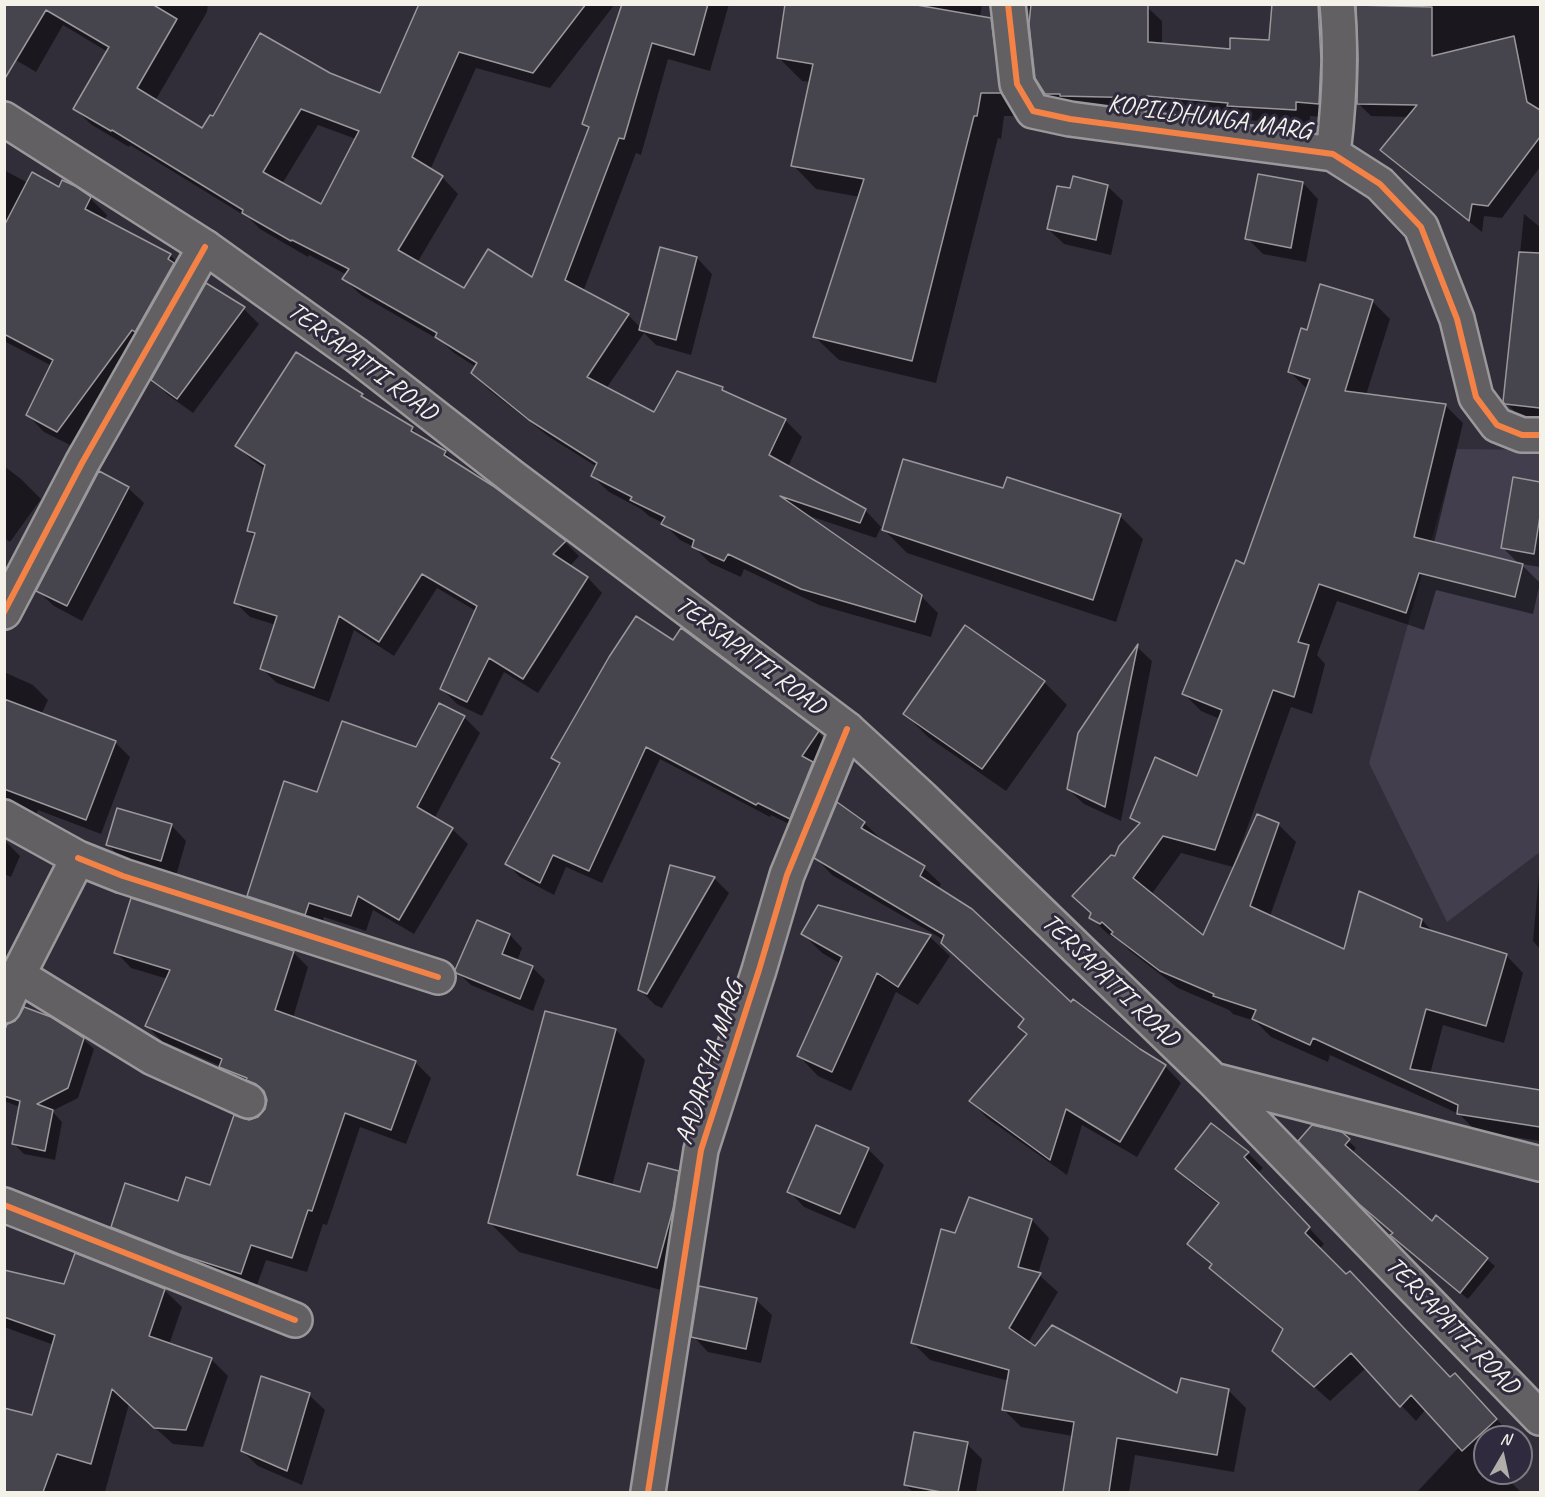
<!DOCTYPE html>
<html>
<head>
<meta charset="utf-8">
<style>
  body { margin:0 }
  #map { position:relative; width:1545px; height:1497px; overflow:hidden; background:#312e39; font-family:Caveat,sans-serif }
  canvas { display:block }
  .frame { position:absolute; inset:0; border:6px solid #f4f1e8; pointer-events:none }
  .north { position:absolute; left:1473px; top:1425px; width:60px; height:60px; box-sizing:border-box; background:#2f2a3d; border:2px solid #7e7a81; border-radius:50%; rotate:9deg; font-size:16px; font-weight:700; line-height:24px; text-align:center; color:#f4f1e8 }
  .north::after { content:''; display:block; margin:auto; width:21px; height:27px; background:#b0adab; clip-path:polygon(50% 0,100% 100%,50% 72%,0 100%) }
</style>
</head>
<body>
<div id="map">
<canvas width="1545" height="1497"></canvas>
<div class="frame"></div>
<div class="north">N</div>
</div>
<script>
const g = document.querySelector('canvas').getContext('2d');
g.lineJoin = 'round';
function fill(path, color) { g.fillStyle = color; g.fill(path, 'evenodd'); }
function trace(path, color, width, dash) { g.strokeStyle = color; g.lineWidth = width; g.lineCap = dash ? 'butt' : 'round'; g.setLineDash(dash || []); g.stroke(path); }
function label(font, color, halo, rows, align = 'center') {
  g.font = font + ' Caveat,sans-serif'; g.lineWidth = 6; g.setLineDash([]); g.textBaseline = 'middle'; g.strokeStyle = halo; g.fillStyle = color; for (const [text, x, y, turn = 0] of rows) {
    g.save(); g.translate(x, y); g.rotate((+turn || 0) * Math.PI / 180); g.textAlign = isNaN(turn) ? turn : align; if (halo) g.strokeText(text, 0, 0); g.fillText(text, 0, 0); g.restore();
  }
}
fill(new Path2D(`
  M1457 449 1540 450V852L1447 922 1369 763Z`), '#423e4d');
fill(new Path2D(`
  M4 4H208L207 12 155 101 203 130 213 118 330 74 381 94 421 4H615L550 88 476 68 430 170 442 177 458 194 417 263 465 290 533 279 589 130 583 124 623 4H729L710 71 668 59 641 155 636 153 583 292 628 315 641 328 697 258 712 274 691 355 656 345 644 333 606 389 655 414 722 388 728 394 785 420 802 437 788 467 865 510 881 527 876 538 806 515 921 596 938 613 931 637 819 605 744 569 741 577 710 563 694 547 680 540 663 523 649 516 641 509 609 492 592 476 597 467 548 436 489 390 472 373 476 367 454 353 441 341 361 295 344 279 347 275 309 255 308 257 260 229 250 219 130 145 129 147 92 125 75 109 108 52 63 25 36 72 4 53ZM318 125 356 139 321 206 282 184Z
  M787 4H982L980 17 990 19 1014 43 1023 116H1004L1001 139 998 138 936 383 839 360 815 337 860 197 816 189 793 165 811 82 802 81 778 57Z
  M1028 4 1147 7 1162 21V45L1231 50 1270 41 1273 4H1334L1333 118 1310 116V124L1244 120 1240 116 1161 110V112L1076 110 1061 108 1046 93 1037 77Z
  M1357 4H1540V167L1502 218 1484 216 1482 232 1395 163 1382 150 1409 117 1371 116 1358 103Z
  M4 170 28 183 60 189 90 198 107 215 104 221 170 255 187 272 74 447 44 432 28 415 52 366 4 341Z
  M1303 183 1318 199 1306 262 1263 254 1247 238Z
  M1107 186 1123 201 1111 255 1064 244 1048 229 1071 190Z
  M1524 214 1540 227V424L1525 422 1505 402Z
  M207 285 244 309 259 324 193 413 168 395 153 379Z
  M1372 301 1390 319 1366 395 1445 405 1463 423 1434 543 1519 564 1503 548 1514 478 1540 483V567L1521 564 1540 583 1533 614 1436 590 1424 630 1337 601 1317 655 1325 664 1312 714 1291 707 1233 867 1181 853 1151 895 1204 937 1278 824 1296 842 1270 916 1344 951 1422 920 1435 934 1506 955 1523 973 1504 1043 1443 1025 1430 1074 1540 1092V1141L1476 1131 1459 1114 1330 1055 1328 1062 1271 1037 1255 1021 1233 1014 1229 1010 1178 988 1130 951 1119 940 1109 935 1091 918 1116 858 1140 826 1132 818 1198 779 1220 719 1201 711 1183 693 1245 566 1308 390 1290 372 1308 332Z
  M362 395 371 404 412 428 422 439 445 452 460 467 565 542 579 556 570 566 588 578 602 593 538 693 504 672 482 716 457 704 442 689 476 611 437 588 394 656 354 630 329 702 277 683 262 669 276 625 250 617 235 602 255 537 248 531 265 469 252 460 237 446Z
  M4 466 21 479 41 499 10 542 4 538Z
  M128 488 144 503 82 621 54 606 38 591Z
  M1004 490 1120 516 1143 539 1116 622 907 553 884 530Z
  M1137 647 1152 661 1121 821 1084 804 1068 789 1079 733Z
  M610 658 818 732 831 746 803 831 771 815 770 817 660 759 602 883 566 867 554 895 520 877 507 864 561 766 553 758Z
  M4 672 33 685 48 700 41 715 115 742 130 757 101 834 38 810 35 818 4 821Z
  M1044 682 1067 705 1006 791 928 737 905 714Z
  M464 717 480 733 434 819 452 829 468 844 414 934 373 910 366 931 324 917 320 929 264 911 248 896 318 794 417 749Z
  M864 823 881 839 879 841 924 868 941 884 938 889 1071 1004 1165 1066 1181 1083 1137 1157 1082 1125 1067 1175 987 1118 971 1101 1028 1035 1026 1020 944 940 832 875 816 858Z
  M171 825 186 841 176 876 123 860 108 845Z
  M4 840 20 856 11 877 4 874Z
  M1540 863V949L1533 941Z
  M714 878 729 893 662 1008 655 1005 640 990Z
  M819 906 930 937 950 956 918 1005 896 992 851 1091 818 1076 799 1056 841 964 822 953 803 934Z
  M510 935 522 948 517 961 532 967 545 980 533 1011 471 985 457 972Z
  M116 952H293L308 967 293 1018 416 1063 431 1078 406 1144 360 1127 327 1225 323 1224 307 1272 266 1260 256 1288 128 1242 113 1227 179 1203 211 1187 249 1121 259 1118 266 1110 268 1100 267 1096 260 1091 236 1082 221 1066 162 1041 147 1026 168 979 131 968Z
  M616 1030 645 1060 612 1186 641 1194 678 1173 708 1203 687 1297 519 1252 490 1223Z
  M83 1039 94 1049 78 1098 52 1111 62 1122 55 1160 24 1154 14 1144 20 1107 4 1101V1062Z
  M1313 1127 1341 1134 1356 1148 1352 1153 1432 1223 1437 1217 1495 1266 1468 1299 1392 1236 1394 1234Z
  M868 1149 884 1165 855 1229 804 1207 789 1191Z
  M1248 1153 1263 1168 1258 1173 1324 1244 1319 1249 1451 1379 1470 1390 1511 1435 1509 1437H1485V1473H1501L1521 1492H1417L1460 1446 1426 1409 1416 1421 1366 1368 1330 1401 1274 1351 1284 1331 1226 1283 1211 1267 1213 1266 1189 1244 1219 1205 1192 1184 1177 1169Z
  M1032 1220 1049 1238 1038 1274 1058 1292 1028 1343 1035 1348 1178 1395 1228 1390 1246 1408 1234 1472 1135 1455 1129 1492H1064L1073 1436 1021 1427 1003 1409 1009 1381 930 1360 913 1343 956 1235Z
  M4 1271 65 1286 164 1290 182 1307 169 1345 211 1359 228 1376 203 1447 173 1444 129 1404 105 1492H4V1409L33 1417 54 1345 4 1327Z
  M756 1300 772 1315 761 1363 708 1352 693 1336Z
  M309 1395 325 1410 302 1485 258 1466 242 1451Z
  M967 1444 982 1459 976 1492H913L905 1485Z`), '#0007');
const building = new Path2D(`
  M4 4H152L177 19 137 88 202 128 210 115 213 116 260 33 330 73 380 93 419 4H586L533 73 459 52 412 157 443 176 398 250 464 288 488 249 532 277 589 127 582 124 622 4H708L694 55 652 43 624 139 619 138 565 280 629 314 587 377 654 412 677 371 723 387 722 390 786 419 769 455 866 509 860 523 780 496 922 595 915 622 801 589 728 554 724 561 692 547 694 540 661 524 665 517 630 500 632 497 591 476 597 463 529 420 471 373 477 363 435 337 437 333 342 279 349 269 292 240 291 241 242 213 243 210 112 130 111 131 73 109 109 47 46 10 4 80ZM301 109 359 131 321 204 263 172Z
  M785 4H911L991 18 1001 93H981L977 116H974L912 361 813 337 864 179 791 166 813 64 777 58Z
  M1031 4 1148 5V42L1230 49V38L1269 40 1272 4H1318L1321 60 1319 104 1296 102V110L1227 106 1228 103 1147 96V98L1060 96V94H1045L1035 78 1029 24Z
  M1356 5 1432 7V56L1514 36 1527 102 1540 110V137L1488 206 1472 204 1469 221 1380 150 1417 105 1357 104 1358 60Z
  M32 172 59 187 62 180 75 186 91 197 85 209 171 254 168 259 174 263 135 332 132 330 57 432 26 415 53 360 4 334V226Z
  M1258 174 1303 182 1291 248 1245 239Z
  M1073 176 1108 185 1096 240 1047 229 1057 186 1070 188Z
  M660 247 697 257 676 340 639 330Z
  M1519 252 1540 253V408L1505 404 1503 402Z
  M206 283 245 307 177 399 151 380Z
  M1320 284 1373 300 1345 391 1446 404 1414 537 1523 564 1515 597 1419 573 1406 613 1319 584 1298 642 1309 645 1294 697 1273 690 1215 850 1163 836 1133 878 1203 935 1257 814 1279 823 1250 906 1344 949 1359 891 1422 919 1420 927 1507 954 1486 1026 1426 1009 1410 1069 1540 1090V1127L1457 1114 1458 1105 1313 1038 1310 1045 1252 1019 1256 1010 1213 996 1214 994 1160 971 1111 934 1113 932 1102 922 1100 924 1089 918 1091 913 1072 896 1111 855 1115 856 1119 846 1140 823 1130 818 1155 757 1197 776 1222 710 1182 694 1236 560 1244 564 1310 379 1288 372 1301 328 1307 330Z
  M296 352 363 394 361 396 413 427 411 431 446 451 444 455 493 486 566 541 553 554 588 577 523 679 489 658 467 702 440 689 477 606 422 574 379 642 339 616 314 688 260 669 277 616 234 603 255 533 247 531 265 465 235 446Z
  M903 459 1003 488 1007 477 1121 514 1093 600 882 530Z
  M99 471 129 487 67 606 36 591Z
  M1513 477 1540 482V516L1534 554 1501 548Z
  M636 616 673 640 681 628 819 731 802 756 813 762 790 819 758 803 756 805 646 747 589 871 553 855 540 883 505 864 560 763 551 758 609 657Z
  M965 625 1045 681 982 769 903 714Z
  M1138 644 1116 752 1105 807 1067 789 1078 733Z
  M4 699 116 741 86 820 4 789Z
  M439 703 465 716 417 807 453 828 399 920 358 896 351 916 309 903 305 915 247 896 284 781 317 792 342 721 416 747Z
  M837 802 865 822 861 828 925 866 920 876 972 909 1071 1002 1073 999 1140 1049 1166 1065 1120 1142 1066 1109 1050 1160 969 1101 1027 1034 1018 1027 1024 1019 941 943 944 935 814 858Z
  M117 808 172 824 161 861 106 845Z
  M670 865 715 877 647 994 638 990Z
  M131 898 294 951 275 1010 416 1061 391 1130 345 1113 312 1211 308 1210 292 1258 251 1245 241 1274 179 1254 111 1227 125 1183 178 1201 186 1177 210 1185 234 1115 249 1120 258 1117 265 1109 267 1100 264 1091 256 1084 246 1080 247 1078 219 1067 222 1059 145 1026 170 970 114 953Z
  M818 905 931 935 898 987 877 973 832 1072 797 1056 842 957 801 934Z
  M477 920 510 934 502 954 533 966 520 999 456 973 455 970Z
  M24 1007 51 1017 84 1038 68 1088 37 1104 53 1110 45 1151 12 1144 20 1101 4 1096V1032L7 1024 15 1021Z
  M545 1011 616 1029 577 1175 640 1192 648 1163 679 1171 673 1209 657 1268 488 1223Z
  M1211 1123 1249 1152 1244 1157 1310 1227 1305 1233 1346 1274 1350 1271 1450 1377 1455 1373 1497 1419 1462 1451 1411 1395 1400 1407 1351 1353 1314 1387 1272 1351 1283 1329 1209 1268 1212 1264 1187 1244 1219 1203 1175 1169Z
  M816 1125 869 1148 840 1214 787 1192Z
  M1312 1125 1342 1132 1350 1139 1345 1145 1432 1221 1436 1215 1488 1258 1460 1293 1390 1235 1393 1233 1359 1204 1298 1141Z
  M969 1197 1032 1219 1018 1267 1041 1273 1009 1328 1035 1346 1052 1325 1177 1393 1181 1378 1229 1389 1217 1455 1117 1438 1109 1492H1063L1074 1422 1002 1410 1009 1370 911 1343 941 1229 955 1233Z
  M75 1253 165 1289 149 1336 212 1358 186 1430 154 1428 112 1389 91 1464 57 1454 43 1492H4V1408L32 1415 55 1335 4 1317V1270L64 1284Z
  M699 1286 757 1298 746 1349 691 1337Z
  M261 1376 310 1393 287 1471 241 1451Z
  M914 1432 968 1442 958 1492H941L904 1485Z`);
fill(building, '#46444c');
trace(building, '#9a989b', 1.5);
const minor = new Path2D(`
  M1008 4 1017 84 1033 111 1070 119 1333 154 1380 184 1421 227 1457 319 1476 397 1497 425 1522 435H1540
  M1333 154C1339 105 1342 53 1337 4
  M4 612 82 463 205 247
  M4 817 78 858 18 975
  M78 858 123 876 438 977
  M4 1006 18 975 153 1058 248 1101
  M4 1205 295 1320
  M648 1492 701 1150 759 970 787 875 847 729`);
const secondary = new Path2D(`
  M4 119 205 247 356 355 511 476 847 729 922 798 1213 1080 1540 1418
  M1213 1080 1540 1164`);
trace(minor, '#9a989b', 38);
trace(secondary, '#9a989b', 38);
trace(minor, '#626063', 33);
trace(secondary, '#626063', 33);
trace(new Path2D(`
  M1008 4 1017 84 1033 111 1070 119 1333 154 1380 184 1421 227 1457 319 1476 397 1497 425 1522 435H1540
  M4 612 82 463 205 247
  M78 858 123 876 438 977
  M4 1205 295 1320
  M648 1492 701 1150 759 970 787 875 847 729`), '#f48246', 6);
label('26px', '#f4f1e8', '#2f2a3d', [
  ["KOPILDHUNGA MARG",1209,118,8],
  ["TERSAPATTI ROAD",362,362,37],
  ["TERSAPATTI ROAD",750,656,37],
  ["TERSAPATTI ROAD",1110,981,44],
  ["AADARSHA MARG",710,1063,-72],
  ["TERSAPATTI ROAD",1452,1326,46]
]);
</script>
</body>
</html>
